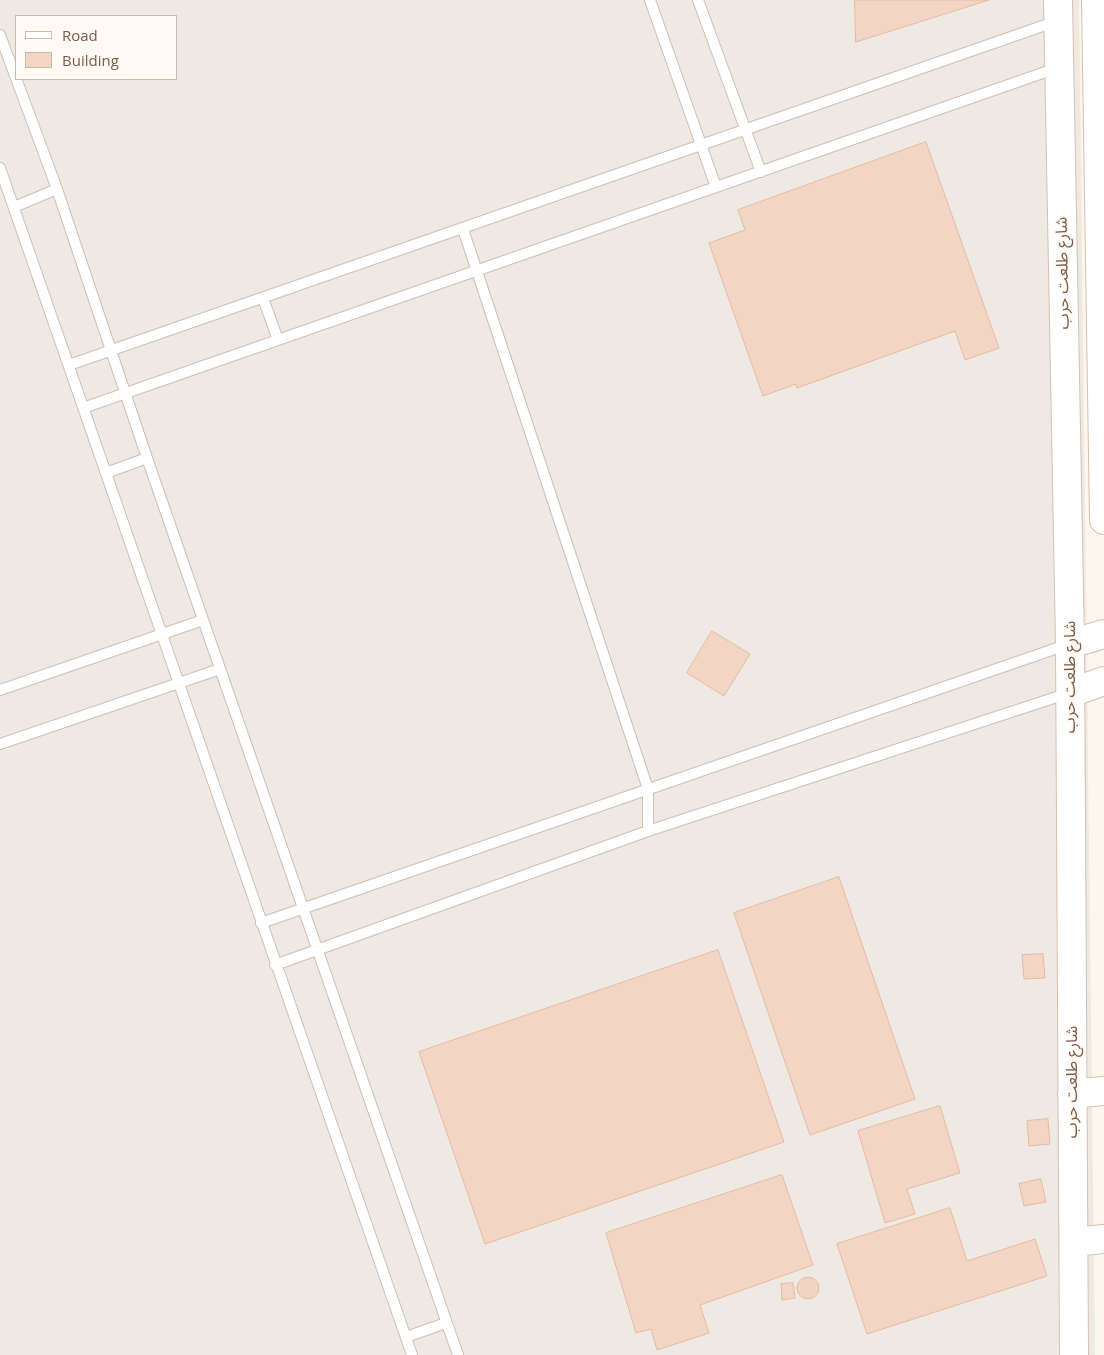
<!DOCTYPE html>
<html>
<head>
<meta charset="utf-8">
<style>
  body { margin:0 }
  #map { position:relative; width:1104px; height:1355px; overflow:hidden; background:#fdf6ec; font-family:"Open Sans",sans-serif }
  canvas { display:block }
  .legend { position:absolute; left:15px; top:15px; width:162px; height:65px; box-sizing:border-box; background:#fffaf3; border:1px solid #cabbb1; margin:0; padding:6px 9px; list-style:none; font-size:15px; color:#7a5c4d }
  .legend li { display:flex; align-items:center; gap:10px; height:25px }
  .legend b { width:25px; border:1px solid #cabbb1 }
</style>
</head>
<body>
<div id="map">
<canvas width="1104" height="1355"></canvas>
<ul class="legend">
<li><b style="height:6px;background:#fff"></b>Road</li>
<li><b style="height:14px;background:#f3d5c3"></b>Building</li>
</ul>
</div>
<script>
const g = document.querySelector('canvas').getContext('2d');
g.lineJoin = 'round';
function fill(path, color) { g.fillStyle = color; g.fill(path, 'evenodd'); }
function trace(path, color, width, dash) { g.strokeStyle = color; g.lineWidth = width; g.lineCap = dash ? 'butt' : 'round'; g.setLineDash(dash || []); g.stroke(path); }
function label(font, color, halo, rows, align = 'center') {
  g.font = font + ' "Open Sans","Noto Sans Arabic",sans-serif'; g.lineWidth = 4; g.setLineDash([]); g.textBaseline = 'middle'; g.strokeStyle = halo; g.fillStyle = color; for (const [text, x, y, turn = 0] of rows) {
    g.save(); g.translate(x, y); g.rotate((+turn || 0) * Math.PI / 180); g.textAlign = isNaN(turn) ? turn : align; if (halo) g.strokeText(text, 0, 0); g.fillText(text, 0, 0); g.restore();
  }
}
fill(new Path2D(`
  M0 0H1079L1095 1355H0ZM16 16H176V79H16Z`), '#efe9e4');
const building = new Path2D(`
  M855 0H989L856 42Z
  M926 142 999 348 965 360 955 331 797 388 796 384 763 396 709 243 745 230 738 210Z
  M712 631 750 654 724 696 687 673Z
  M839 877 915 1099 810 1135 734 913Z
  M718 950 784 1142 485 1244 419 1052Z
  M1043 954 1045 978 1024 979 1022 955Z
  M940 1106 960 1173 907 1189 915 1214 885 1223 858 1131Z
  M1048 1119 1050 1144 1029 1146 1027 1121Z
  M782 1175 813 1265 700 1305 709 1333 657 1350 651 1329 636 1333 606 1233Z
  M1041 1179 1046 1202 1024 1206 1019 1184Z
  M950 1208 967 1261 1035 1239 1047 1276 867 1334 837 1244Z
  M797 1288a11 11 0 1 1 22 0a11 11 0 1 1-22 0Z
  M793 1283 795 1298 782 1300 781 1284Z`);
fill(building, '#f3d5c3');
trace(building, '#e6bba3', 1);
const lane = new Path2D(`
  M650 0 716 187
  M698 0 761 172
  M0 35 57 189 147 458 458 1355
  M0 168 412 1355
  M14 207 57 189
  M463 229 648 789V831
  M263 298 278 340
  M69 365 1057 21
  M83 408 1057 68
  M106 473 147 458
  M0 690 203 620
  M0 744 220 669
  M261 923 1069 644
  M275 965 648 831 1069 693
  M406 1337 446 1323`);
const secondary = new Path2D(`
  M1058 0 1070 644 1074 1355
  M1096 0 1104 520
  M1070 644 1104 634
  M1070 693 1104 681
  M1072 1094 1104 1091
  M1074 1242 1104 1239`);
trace(lane, '#d1beb0', 12);
trace(secondary, '#d6c0b0', 30);
trace(lane, '#fff', 10);
trace(secondary, '#fff', 28);
label('16px', '#7a5c4d', '#fffaf3', [
  ["شارع طلعت حرب",1063,273,-91],
  ["شارع طلعت حرب",1070,677,-90],
  ["شارع طلعت حرب",1072,1082,-90]
]);
</script>
</body>
</html>
